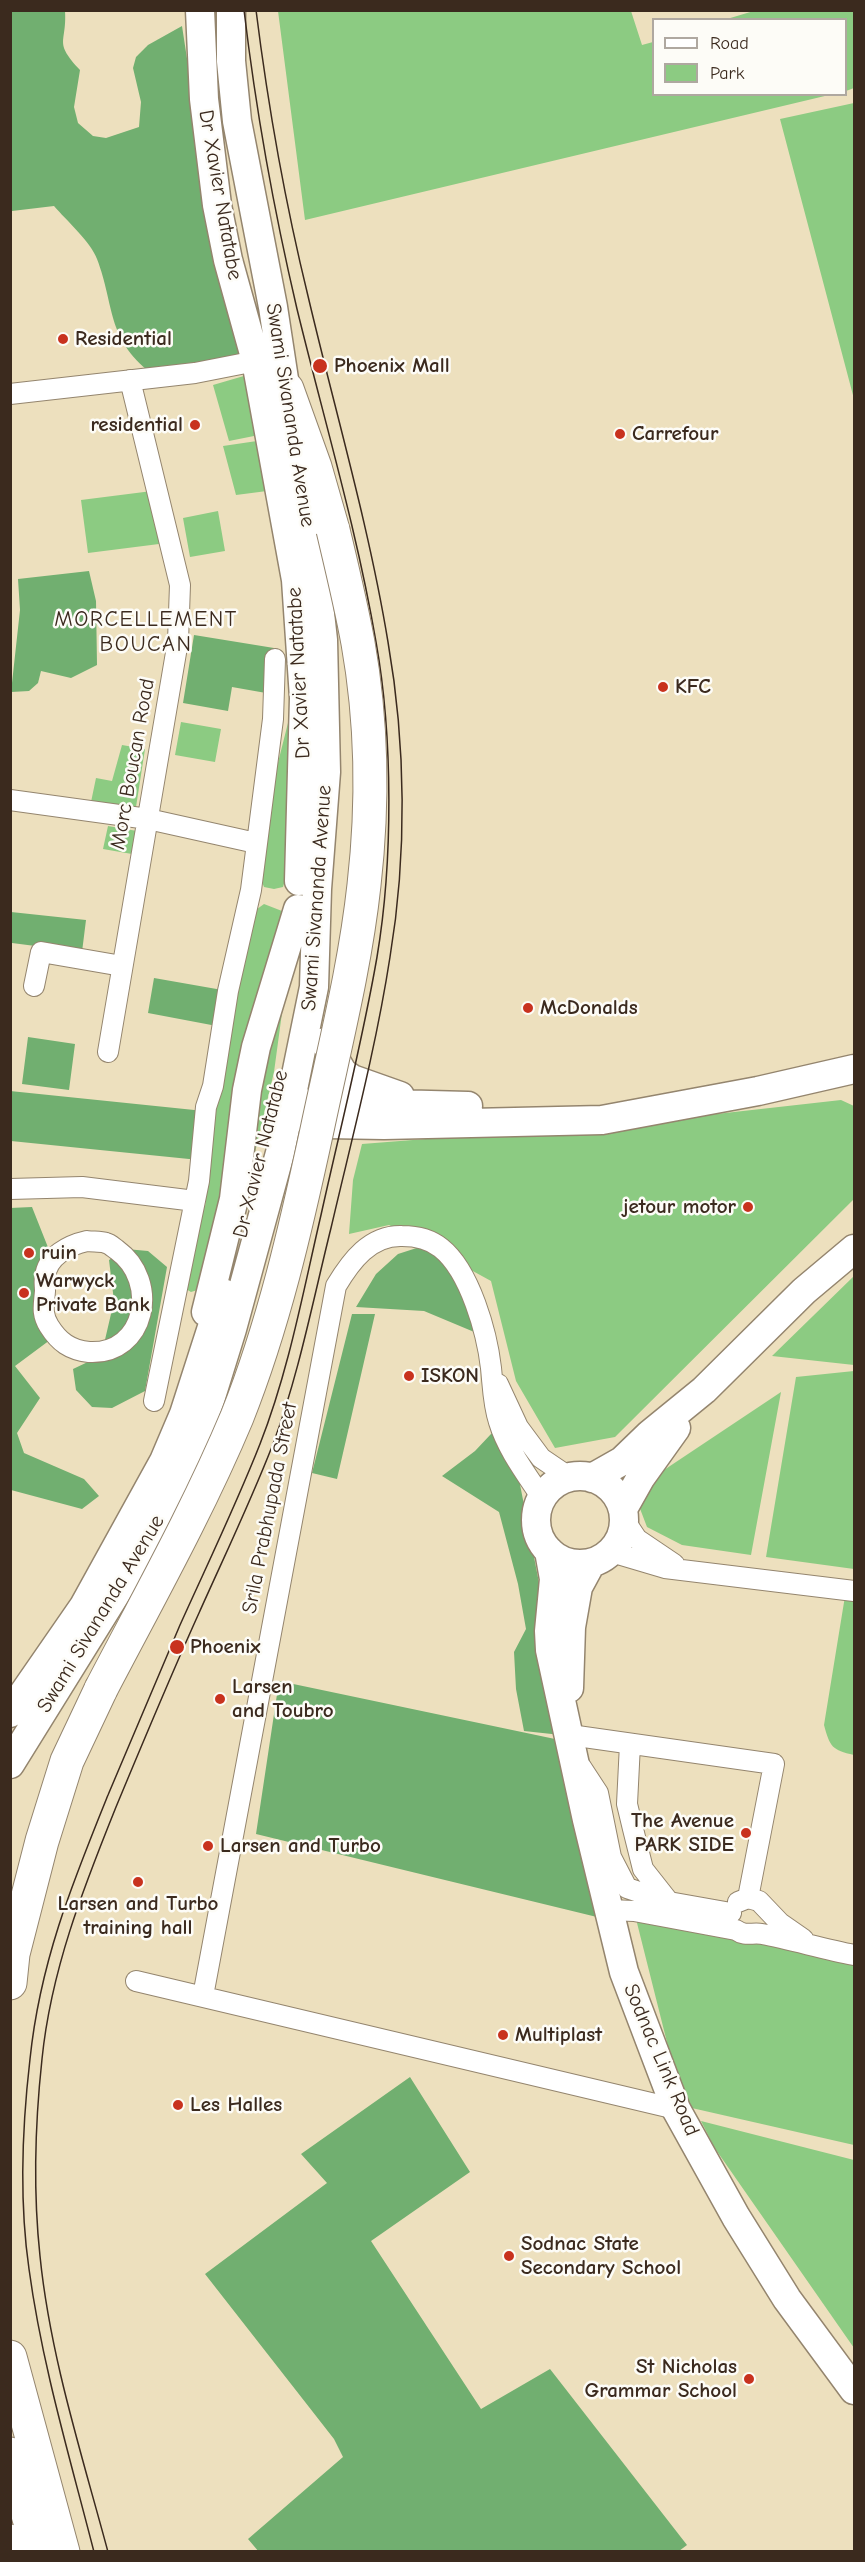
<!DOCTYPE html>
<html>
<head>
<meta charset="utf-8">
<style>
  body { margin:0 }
  #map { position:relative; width:865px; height:2562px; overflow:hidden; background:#ede0be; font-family:"Comic Neue",sans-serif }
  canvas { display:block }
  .frame { position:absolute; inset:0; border:12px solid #3b2a1e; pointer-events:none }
  .legend { position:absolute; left:652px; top:18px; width:195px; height:78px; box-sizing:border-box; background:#fdfcf7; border:2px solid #afa8a0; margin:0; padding:8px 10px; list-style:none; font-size:18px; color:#3b2a1e }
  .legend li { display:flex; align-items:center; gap:12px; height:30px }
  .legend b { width:30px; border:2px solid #afa8a0 }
</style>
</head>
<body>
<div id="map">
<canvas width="865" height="2562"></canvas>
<div class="frame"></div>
<ul class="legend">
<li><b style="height:8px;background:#fff"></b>Road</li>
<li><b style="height:16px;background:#8ccb82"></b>Park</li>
</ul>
</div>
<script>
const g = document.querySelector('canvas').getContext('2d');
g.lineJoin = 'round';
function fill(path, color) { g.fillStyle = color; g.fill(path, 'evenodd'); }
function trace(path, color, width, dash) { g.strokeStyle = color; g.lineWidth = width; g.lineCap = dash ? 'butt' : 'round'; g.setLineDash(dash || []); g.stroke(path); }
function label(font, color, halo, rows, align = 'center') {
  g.font = font + ' "Comic Neue",sans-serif'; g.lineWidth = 5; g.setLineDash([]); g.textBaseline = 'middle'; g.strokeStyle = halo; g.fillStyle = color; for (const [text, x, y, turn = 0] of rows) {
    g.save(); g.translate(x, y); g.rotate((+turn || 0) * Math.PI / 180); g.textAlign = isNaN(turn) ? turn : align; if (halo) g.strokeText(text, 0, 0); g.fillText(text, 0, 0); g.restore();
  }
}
fill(new Path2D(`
  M757 10 854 11V88L846 91V20L727 19Z
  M278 11H631L642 45 653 42 654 94 829 95 305 220Z
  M854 103V399L780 119Z
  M254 373 264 434 229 441 213 385Z
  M257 441 267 491 236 495 223 446Z
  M152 491 159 544 88 553 81 500Z
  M218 511 225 551 190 557 183 518Z
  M181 722 221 729 215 762 175 755Z
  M288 723 295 725 289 867 283 887 274 889 264 887 262 882 270 794Z
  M122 745 145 749 136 807 91 802 96 778 112 781Z
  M108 826 137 831 132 854 103 849Z
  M264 904 282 911 279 939 204 1288 191 1292 179 1285 194 1206 205 1207 215 1100 253 912Z
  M292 939 274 1072 241 1212 239 1200Z
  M841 1100 854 1106V1199L615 1437 555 1448 516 1381 491 1281 389 1225 349 1234 353 1180 362 1144 654 1121Z
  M854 1276V1365L772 1356Z
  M854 1371V1569L766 1557 796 1377Z
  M781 1392 751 1555 682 1545 647 1527 639 1506 664 1470Z
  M846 1590 854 1591V1755C832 1750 830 1747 824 1725Z
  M634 1911 854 1961V2145L683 2106Z
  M701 2121 854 2160V2348L714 2147Z`), '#8ccb82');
fill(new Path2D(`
  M10 11H65C67 44 53 41 80 70L74 107 78 123 93 136 106 138 139 127 141 102 133 68 136 57 148 45 182 26 201 150 251 358 151 373C106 338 115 306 97 259 91 242 66 220 54 206L12 211Z
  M89 571 96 601 97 665 71 678 41 671 38 683 29 691 11 692 20 610 18 579Z
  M194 635 274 648 266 693 232 687 228 711 183 703Z
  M11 912 86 920 82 952 12 943 11 949Z
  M154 978 228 991 222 1027 148 1013Z
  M28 1037 75 1044 69 1090 22 1084Z
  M10 1091 204 1111 199 1160 11 1141Z
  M32 1207 55 1265 50 1340 15 1366 40 1398 17 1433 24 1453 84 1479 99 1496 82 1509 11 1490 10 1208Z
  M426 1245 455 1269 479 1334 424 1311 356 1307 376 1274 398 1254Z
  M126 1249 148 1251 167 1267 145 1391 112 1408 92 1407 76 1390 73 1369 92 1360 104 1344 114 1301 109 1260Z
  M352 1314H375L337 1479 312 1473Z
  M507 1417 540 1588 561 1735 524 1731 516 1689 514 1652 526 1629 518 1584 499 1512 442 1476 475 1451Z
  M279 1681 555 1739 601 1918 256 1834Z
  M410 2077 470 2172 371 2241 481 2409 550 2369 687 2545 679 2551 259 2552 248 2539 343 2457 334 2439 205 2274 327 2183 301 2154Z`), '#71af70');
const minor = new Path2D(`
  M10 394 195 373 256 361
  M10 800 148 819 256 843
  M34 986 41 952 122 966
  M108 1052 178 641 180 585 130 380
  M10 1189 82 1187 195 1201
  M87 1241C93 1242 100 1241 106 1243 110 1244 114 1248 117 1250 160 1281 146 1355 89 1352 70 1350 59 1342 49 1326 41 1313 44 1305 45 1291 45 1286 44 1282 45 1277 47 1256 69 1245 87 1241Z
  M498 1384 518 1427 541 1458 569 1477
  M154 1401 199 1181 206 1107 213 1086 228 991 251 890 273 719 275 659
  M625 1521 637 1539 674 1564
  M611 1552 665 1568 854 1591
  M570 1735 774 1764 748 1898
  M630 1744 627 1804 633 1829 643 1869 669 1902
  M581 1767 598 1793 611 1857 627 1888 669 1902 731 1913
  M738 1902 748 1898 759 1901 780 1923 803 1939
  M609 1910 634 1911 736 1930C746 1937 752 1932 762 1934 793 1940 823 1949 854 1955
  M136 1981 676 2109
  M203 1996 336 1286C351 1261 370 1235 402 1236 415 1236 430 1239 441 1248 470 1271 487 1333 491 1368 493 1387 493 1404 499 1422 507 1449 527 1475 542 1498`);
const secondary = new Path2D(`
  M200 10 204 99 217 205 228 260 256 361 296 580 304 698 299 881
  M325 1042 343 1073 352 1079 400 1096
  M301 1105 317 1102 468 1106
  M299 1115 311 1121 327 1124 384 1125 602 1120 758 1091 854 1069
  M206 1312 234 1199 247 1090 256 1047 298 909
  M536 1520a44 44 0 1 1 88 0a44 44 0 1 1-88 0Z
  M592 1478 622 1461 650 1434 704 1390 804 1291 854 1249
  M623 1509 641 1477 676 1428
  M549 1551 554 1579 549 1631 550 1650 587 1820 624 1972 676 2109 736 2217 787 2299 854 2390
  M569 1688 571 1627 578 1587 591 1563
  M10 1713 84 1606 164 1461 184 1414 223 1293
  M10 1764 149 1540 188 1458 210 1400 232 1329 280 1153 314 987 317 889 326 772 323 640 313 550 298 471 273 307 237 121 231 61V10`);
const trunk = new Path2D(`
  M287 389 315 467 333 530
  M10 1983 13 1954 42 1841 67 1761 101 1689
  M10 2357 63 2552
  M10 2454 39 2552
  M10 2541 13 2552`);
trace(minor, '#94856e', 22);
trace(secondary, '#94856e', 31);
trace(trunk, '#94856e', 35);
trace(minor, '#fff', 20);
trace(secondary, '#fff', 28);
trace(trunk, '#fff', 33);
trace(new Path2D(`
  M94 2552C70 2458 42 2365 29 2269 19 2200 22 2128 30 2059 40 1962 72 1884 108 1795 132 1738 156 1681 180 1625 207 1565 236 1505 260 1444 289 1370 303 1292 321 1215 340 1129 362 1044 377 957 393 862 393 737 376 642 357 530 324 420 297 309 274 211 256 111 244 10
  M108 2552C82 2455 50 2356 40 2256 33 2191 35 2124 42 2059 51 1970 83 1889 116 1807 143 1742 170 1677 199 1613 224 1557 251 1501 273 1444 299 1374 313 1300 331 1228 352 1138 376 1048 390 957 407 855 406 745 388 642 369 526 335 411 308 296 285 202 268 106 256 10`), '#3b2a1e', 1.5);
const trunkBridge = new Path2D(`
  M101 1689C148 1599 198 1510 237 1417 274 1324 296 1227 317 1130 334 1049 355 968 364 885 373 806 372 722 358 643 351 605 342 568 333 530`);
trace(trunkBridge, '#94856e', 35, []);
trace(trunkBridge, '#fff', 33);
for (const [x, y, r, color] of [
  [63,339,6,"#c8321e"],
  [320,366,8,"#c8321e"],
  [195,425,6,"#c8321e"],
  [620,434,6,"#c8321e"],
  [663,687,6,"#c8321e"],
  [528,1008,6,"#c8321e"],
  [748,1207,6,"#c8321e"],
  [29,1253,6,"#c8321e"],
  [24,1293,6,"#c8321e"],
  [409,1376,6,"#c8321e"],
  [177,1647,8,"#c8321e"],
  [220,1699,6,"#c8321e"],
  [746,1833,6,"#c8321e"],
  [208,1846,6,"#c8321e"],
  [138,1882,6,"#c8321e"],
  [503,2035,6,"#c8321e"],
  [178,2105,6,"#c8321e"],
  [509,2256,6,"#c8321e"],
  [749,2379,6,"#c8321e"]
]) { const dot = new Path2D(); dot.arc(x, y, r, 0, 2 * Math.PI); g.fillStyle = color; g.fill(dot); trace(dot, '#fdfcf7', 2); }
label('21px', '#3b2a1e', '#fdfcf7', [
  ["Dr Xavier Natatabe",220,195,80],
  ["Swami Sivananda Avenue",290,415,81],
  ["Dr Xavier Natatabe",299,673,-93],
  ["Morc Boucan Road",133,764,-80],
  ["Swami Sivananda Avenue",317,898,-86],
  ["Dr Xavier Natatabe",261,1154,-76],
  ["Srila Prabhupada Street",270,1508,-79],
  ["Swami Sivananda Avenue",101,1614,-59],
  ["Sodnac Link Road",661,2060,67]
]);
label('bold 21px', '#3b2a1e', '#fdfcf7', [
  ["Residential",75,339],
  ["Phoenix Mall",334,366],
  ["residential",183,425,"right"],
  ["Carrefour",632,434],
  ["KFC",675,687],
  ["McDonalds",540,1008],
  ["jetour motor",736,1207,"right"],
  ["ruin",41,1253],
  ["Warwyck",36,1281],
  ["Private Bank",36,1305],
  ["ISKON",421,1376],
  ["Phoenix",190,1647],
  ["Larsen",232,1687],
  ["and Toubro",232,1711],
  ["The Avenue",734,1821,"right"],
  ["PARK SIDE",734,1845,"right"],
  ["Larsen and Turbo",220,1846],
  ["Larsen and Turbo",138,1904,"center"],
  ["training hall",138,1928,"center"],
  ["Multiplast",515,2035],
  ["Les Halles",190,2105],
  ["Sodnac State",521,2244],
  ["Secondary School",521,2268],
  ["St Nicholas",737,2367,"right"],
  ["Grammar School",737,2391,"right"]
], 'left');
g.letterSpacing = '1.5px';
label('22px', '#3b2a1e', '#fdfcf7', [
  ["MORCELLEMENT",146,620],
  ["BOUCAN",146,645]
]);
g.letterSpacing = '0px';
</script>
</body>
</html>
